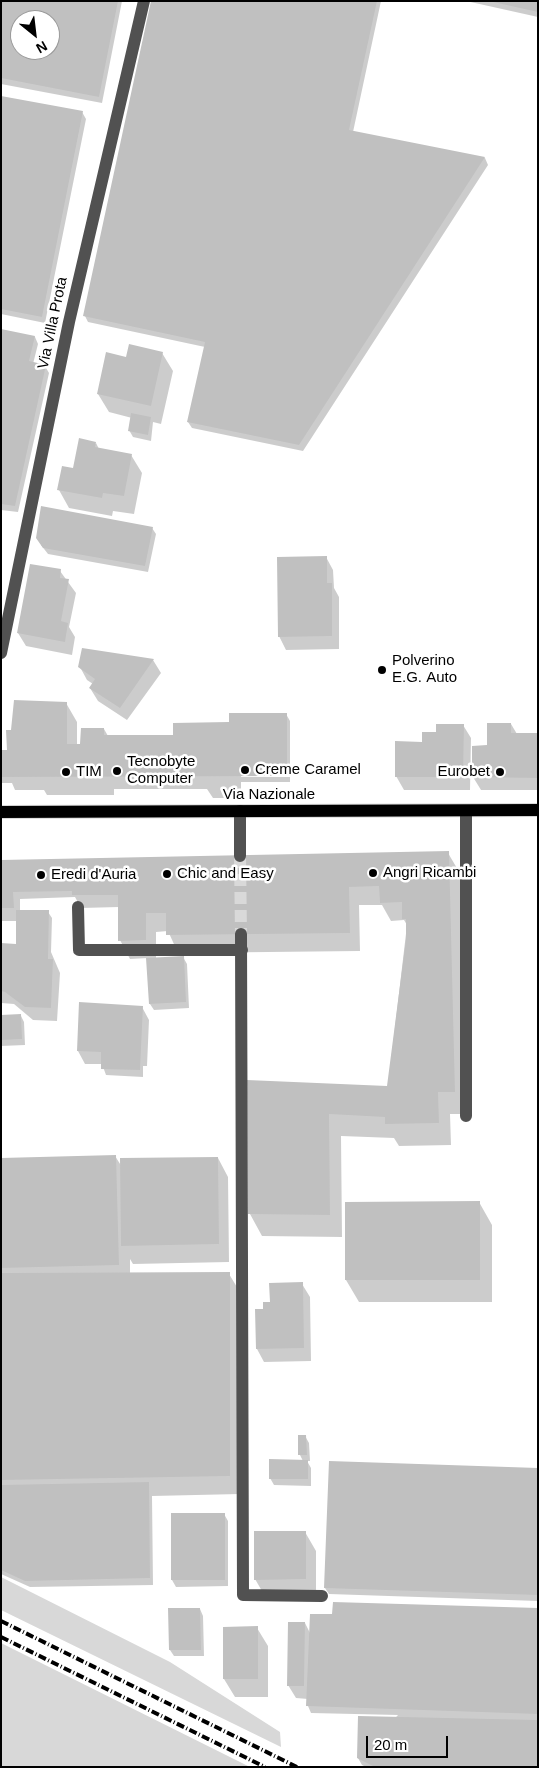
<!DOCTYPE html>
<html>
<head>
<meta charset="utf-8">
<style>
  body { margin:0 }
  #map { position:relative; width:539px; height:1768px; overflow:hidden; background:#fff; font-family:Arial,sans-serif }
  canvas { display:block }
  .frame { position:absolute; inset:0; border:2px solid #000; pointer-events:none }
  .north { position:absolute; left:10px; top:10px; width:50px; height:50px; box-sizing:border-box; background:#fff; border:1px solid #999; border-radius:50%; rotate:151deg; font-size:14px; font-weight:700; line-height:20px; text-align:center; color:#000 }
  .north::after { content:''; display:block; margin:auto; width:18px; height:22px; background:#000; clip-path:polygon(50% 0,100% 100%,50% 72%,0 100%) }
  .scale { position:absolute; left:366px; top:1736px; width:82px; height:22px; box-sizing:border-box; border:2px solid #000; border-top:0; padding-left:6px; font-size:15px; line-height:18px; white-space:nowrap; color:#000; -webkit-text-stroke:4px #fff; paint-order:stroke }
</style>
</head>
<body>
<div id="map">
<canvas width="539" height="1768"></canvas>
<div class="frame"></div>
<div class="north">N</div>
<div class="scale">20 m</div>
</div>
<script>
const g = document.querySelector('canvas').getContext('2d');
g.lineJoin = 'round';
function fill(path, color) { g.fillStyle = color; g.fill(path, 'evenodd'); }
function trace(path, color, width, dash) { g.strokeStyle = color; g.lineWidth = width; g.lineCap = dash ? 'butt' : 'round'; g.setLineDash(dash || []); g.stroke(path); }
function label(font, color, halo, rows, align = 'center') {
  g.font = font + ' Arial,sans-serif'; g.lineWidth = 5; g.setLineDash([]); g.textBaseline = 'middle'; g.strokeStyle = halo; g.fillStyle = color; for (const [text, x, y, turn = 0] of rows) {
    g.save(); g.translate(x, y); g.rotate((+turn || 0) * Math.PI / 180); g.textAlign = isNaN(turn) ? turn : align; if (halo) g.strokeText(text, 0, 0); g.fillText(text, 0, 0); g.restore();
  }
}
fill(new Path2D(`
  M1 1577 170 1662 280 1732 281 1747 1 1610Z
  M1 1643 250 1767H1Z`), '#d8d8d8');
fill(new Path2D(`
  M1 1H122L102 103 1 84ZM20 20H50V50H20Z
  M153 1H381L353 132 485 158 488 165 303 451 192 428 188 422 205 347 88 322 85 316Z
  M466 1H538V17Z
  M1 97 82 112 86 119 45 323 1 314Z
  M1 331 35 337 38 344 33 364 45 366 49 373 18 512 1 510Z
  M162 353 173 371 161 424 153 422 151 441 133 437 129 430 132 418 109 412 98 394Z
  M96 443 99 449 131 455 142 473 134 514 113 511 112 516 69 508 59 490Z
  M152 528 156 534 148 572 48 554 41 545Z
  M326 557 333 570 334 588 339 597V649L286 650 279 636Z
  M60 571 76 593 69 627 75 637 72 655 26 646 18 633Z
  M83 650 153 660 161 673 127 720 98 701 90 688 93 684 87 680 80 667Z
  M66 703 77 722V745H81L104 729 108 736H174L286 714 290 721V775H241V777H290V782H241V798H213L207 789H114V795H47L44 790H15L12 783H1V751H7L12 731Z
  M511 724 517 734H538V790H481L473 777 488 746Z
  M463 725 471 738 470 790H404L396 776 424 743 437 733Z
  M448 853 461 875 468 1114H450L451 1145 399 1146 394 1138 341 1136 342 1237 262 1236 250 1214 248 1081 388 1087 407 925 404 920 391 921 382 905H359L360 951 178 953 168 931 156 932V959L183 957 187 964 189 1008 154 1010 150 1004 148 958 130 959 120 940 119 907 81 908 75 897 20 899V911L48 912 52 918 51 952 60 973 57 1021 33 1020 14 1004 1 1003V945H17V921H1V861Z
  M142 1007 149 1020 147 1066H143V1077L106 1075 102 1064H85L78 1051Z
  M21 1016 24 1022 25 1045 1 1046V1017Z
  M115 1156 122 1167 218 1158 228 1177 229 1262 133 1264 130 1259V1274H229L240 1292V1494L152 1496 153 1585 30 1587 1 1574V1159Z
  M479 1202 492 1225V1302H359L346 1280 347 1203Z
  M302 1284 310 1297 311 1361 264 1362 257 1349 256 1311H264L271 1303Z
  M305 1436 309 1443 310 1461H307L311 1468V1486L274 1485 270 1478 303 1461 300 1455Z
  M538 1469V1601L329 1594 325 1588Z
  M173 1514H224L228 1521V1586L176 1587 172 1580Z
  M305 1532 316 1551V1598H266L255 1579Z
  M200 1609 203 1616 204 1656H174L170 1650Z
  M538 1609V1767H366L362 1765 358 1758 398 1715 311 1713 308 1706V1699L296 1698 288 1685 305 1623 310 1633Z
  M257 1628 268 1646V1697H235L224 1679Z`), '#0003');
fill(new Path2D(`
  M1 1H118L99 97 1 78ZM20 20H50V50H20Z
  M151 1H377L349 130 485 157 299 445 187 422 205 342 83 316Z
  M493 1H538V12L493 2Z
  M1 96 83 111 42 317 1 309Z
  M1 329 35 336 29 361 46 365 15 506 1 504Z
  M129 344 163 352 151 406 97 394 106 352 126 357Z
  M131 413 151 417 148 435 128 431Z
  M79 438 96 442 95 447 132 454 124 496 103 493 102 498 57 490 62 466 73 468Z
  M41 506 153 527 145 566 43 548 36 538Z
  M327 556V583H332V636L278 637 277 557Z
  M30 564 61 569 60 578 69 579 61 621 68 623 65 642 17 633Z
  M82 648 154 659 120 708 89 688 95 679 78 667Z
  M14 700 67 702V744H80L81 728H104V735H173V723L229 722V713H287V776L1 777V750H7L6 730H11Z
  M487 723H511V733H538V778L472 777V746L487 745Z
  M436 724H464L463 777H395V741L422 742V732H436Z
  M449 851 455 1092H438L439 1123 385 1124V1117L329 1114 330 1215 248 1214 247 1080 387 1086 406 939V919H402V902L380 903 379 886 349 887 350 933 166 935V913H146V940L118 941V895H72V891L13 892 14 908H1V860Z
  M16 910H49L48 959H53L51 1008 25 1007 5 992 1 991V943L16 944Z
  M184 956 186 1002 149 1004 146 958Z
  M79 1002 143 1006 140 1070 101 1069V1052L77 1051Z
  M21 1014 22 1039 1 1040V1015Z
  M116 1155 119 1265 1 1268V1158Z
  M218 1157 219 1244 121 1246 120 1158Z
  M480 1201V1280H345V1202Z
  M230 1272V1476L1 1480V1273Z
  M303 1282 304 1348 256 1349 255 1309H263V1302H270L269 1283Z
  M298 1435H306L307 1455H298Z
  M269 1459 308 1460V1479H269Z
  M329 1461 538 1468V1595L324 1588Z
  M149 1482 150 1578 25 1581 1 1570V1485Z
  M171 1513H225V1580H171Z
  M254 1531H306V1579L254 1580Z
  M333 1602 538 1608V1714L306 1706 310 1614H332Z
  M168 1608H200L201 1650H169Z
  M288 1622H305L304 1686H287Z
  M258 1626V1679H223V1627Z
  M358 1716 538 1720V1767H375L357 1758Z`), '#c0c0c0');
trace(new Path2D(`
  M240 856 241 934`), '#d9d9d9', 12, [12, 6]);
const major = new Path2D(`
  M1 812 538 810`);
trace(major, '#dbdbdb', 14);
trace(new Path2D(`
  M1 653 69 322 144 1
  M240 856V811
  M78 907 79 950H242
  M241 934 243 1595 322 1596
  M466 1116V811`), '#515151', 12);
trace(major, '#000', 12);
trace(new Path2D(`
  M1 1621 297 1767
  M1 1637 265 1767`), '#000', 4, [8, 2.5, 1, 2.5]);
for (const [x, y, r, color] of [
  [382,670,5,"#000"],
  [245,770,5,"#000"],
  [117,771,5,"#000"],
  [66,772,5,"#000"],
  [500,772,5,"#000"],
  [373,873,5,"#000"],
  [167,874,5,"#000"],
  [41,875,5,"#000"]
]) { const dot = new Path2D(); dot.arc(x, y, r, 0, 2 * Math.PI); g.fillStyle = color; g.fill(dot); trace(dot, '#fff', 2); }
label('15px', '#000', '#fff', [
  ["Via Villa Prota",53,323,-78],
  ["Via Nazionale",269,795]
]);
label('15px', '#000', '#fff', [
  ["Polverino",392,661],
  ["E.G. Auto",392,678],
  ["Tecnobyte",127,762],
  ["Computer",127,779],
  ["Creme Caramel",255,770],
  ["TIM",76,772],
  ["Eurobet",490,772,"right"],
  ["Angri Ricambi",383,873],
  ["Chic and Easy",177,874],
  ["Eredi d'Auria",51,875]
], 'left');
</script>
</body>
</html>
